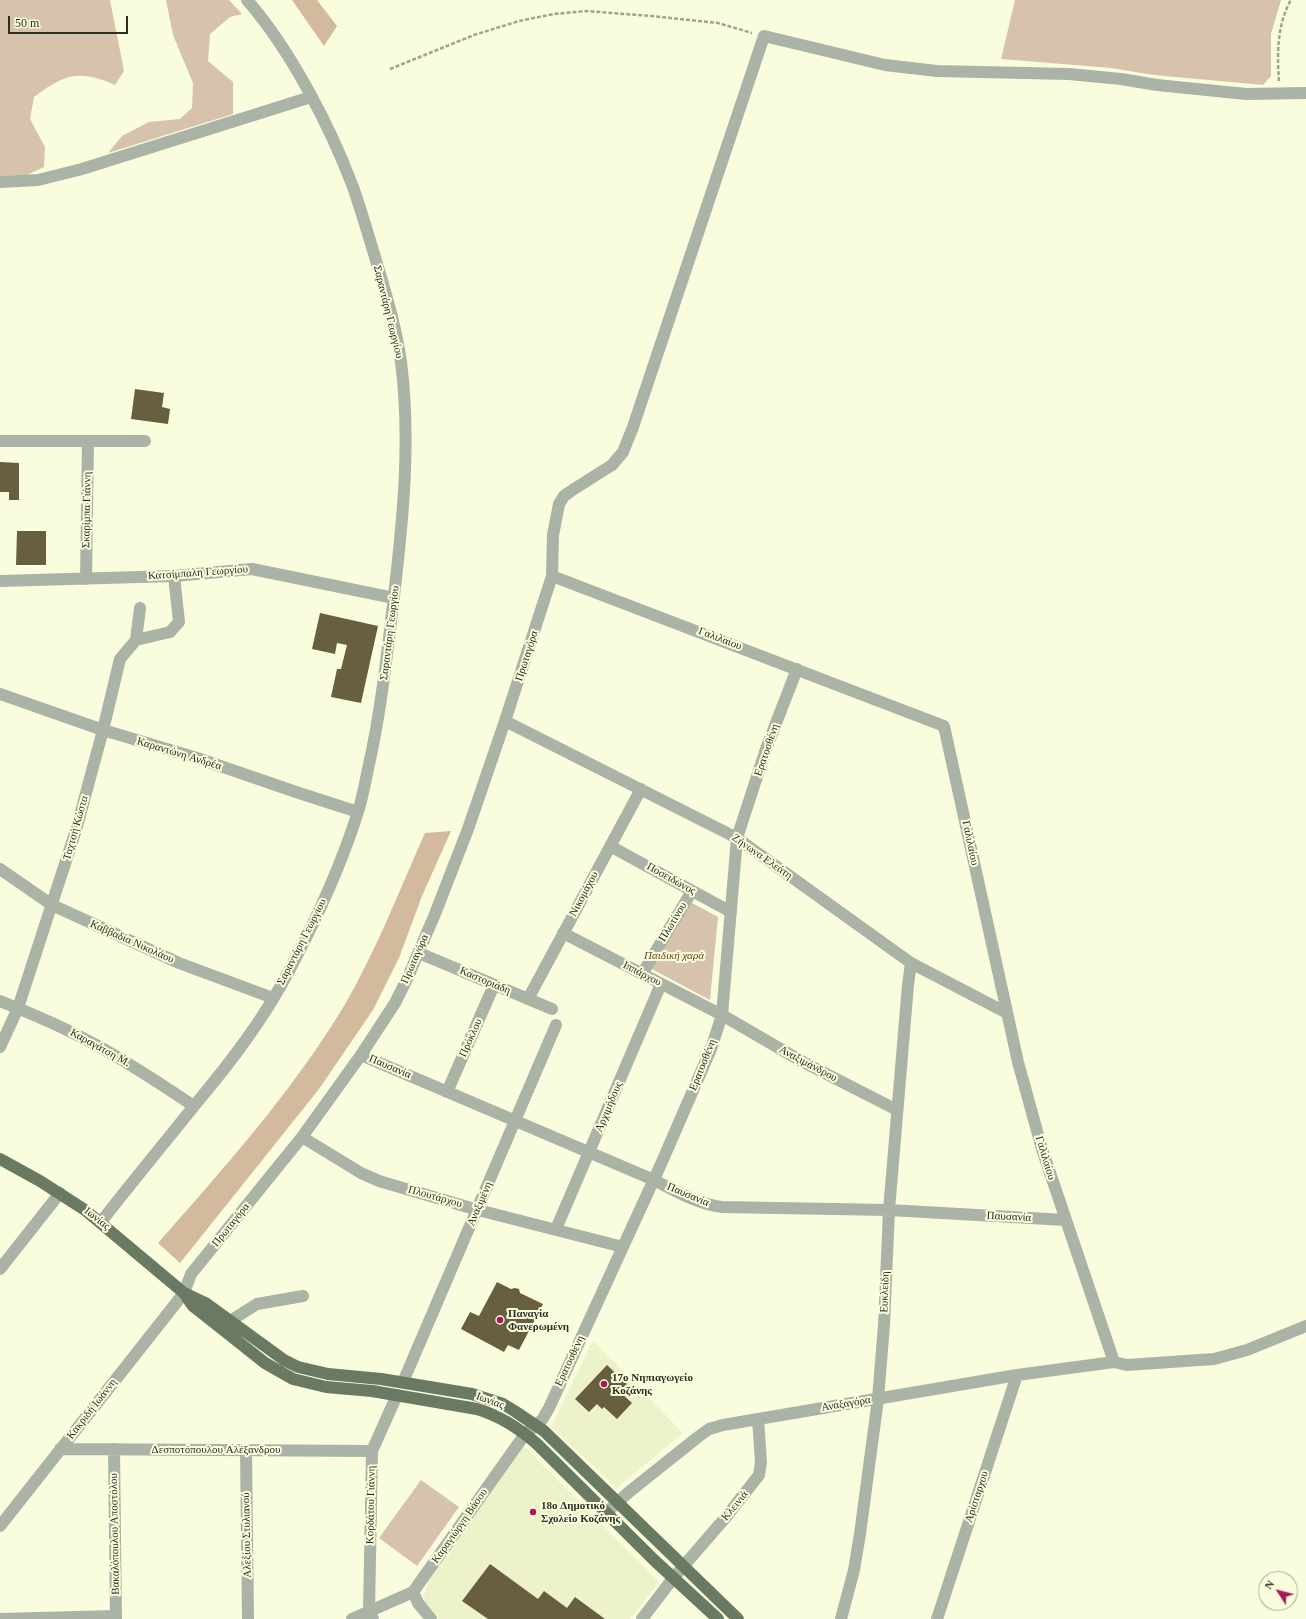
<!DOCTYPE html>
<html>
<head>
<meta charset="utf-8">
<style>
  body { margin:0 }
  #map { position:relative; width:1306px; height:1619px; overflow:hidden; background:#f9fdde; font-family:"Times New Roman",serif }
  canvas { display:block }
  .north { position:absolute; left:1258px; top:1571px; width:40px; height:40px; box-sizing:border-box; background:#f9fdde; border:1px solid #a7aa93; border-radius:50%; rotate:306deg; font-size:11px; font-weight:700; line-height:16px; text-align:center; color:#2c2e22 }
  .north::after { content:''; display:block; margin:auto; width:14px; height:18px; background:#a71655; clip-path:polygon(50% 0,100% 100%,50% 72%,0 100%) }
  .scale { position:absolute; left:8px; top:16px; width:120px; height:18px; box-sizing:border-box; border:2px solid #2c2e22; border-top:0; padding-left:5px; font-size:12px; line-height:14px; white-space:nowrap; color:#2c2e22; -webkit-text-stroke:3px #f9fdde; paint-order:stroke }
</style>
</head>
<body>
<div id="map">
<canvas width="1306" height="1619"></canvas>
<div class="north">N</div>
<div class="scale">50 m</div>
</div>
<script>
const g = document.querySelector('canvas').getContext('2d');
g.lineJoin = 'round';
function fill(path, color) { g.fillStyle = color; g.fill(path, 'evenodd'); }
function trace(path, color, width, dash) { g.strokeStyle = color; g.lineWidth = width; g.lineCap = dash ? 'butt' : 'round'; g.setLineDash(dash || []); g.stroke(path); }
function label(font, color, halo, rows, align = 'center') {
  g.font = font + ' "Times New Roman",serif'; g.lineWidth = 4; g.setLineDash([]); g.textBaseline = 'middle'; g.strokeStyle = halo; g.fillStyle = color; for (const [text, x, y, turn = 0] of rows) {
    g.save(); g.translate(x, y); g.rotate((+turn || 0) * Math.PI / 180); g.textAlign = isNaN(turn) ? turn : align; if (halo) g.strokeText(text, 0, 0); g.fillText(text, 0, 0); g.restore();
  }
}
fill(new Path2D(`
  M593 1340 683 1433 617 1488 551 1427Z
  M523 1445 659 1582 630 1619H438L423 1600 429 1579Z`), '#edf2cb');
fill(new Path2D(`
  M0 0H110L124 71 115 85C79 69 64 74 34 97L30 119 45 147 44 167 27 175 0 176Z
  M166 0H229L242 14 230 17 210 34 208 61 233 82V114L108 153 122 136 149 122 180 119 192 108 193 83 173 35Z
  M1015 0H1281L1271 34V76L1263 85 1154 75 1111 68 1001 59Z
  M690 902 718 917 710 1000 650 968Z
  M421 1480 459 1507 417 1566 379 1538Z`), '#d7c2ab');
fill(new Path2D(`
  M292 0H317L337 26 324 46Z
  M451 831 422 896 399 958 373 1010 319 1089 180 1263 158 1243C224 1168 292 1092 344 1006 376 951 399 891 425 833Z`), '#d3ba9f');
fill(new Path2D(`
  M135 389 164 393 162 407 170 409 168 424 131 419Z
  M0 462 19 463V500H9V492H0Z
  M17 531H46V565H16Z
  M320 613 378 626 361 703 331 697 337 669H341L347 645 337 643 335 654 312 649Z
  M497 1282 511 1289 515 1288 519 1289 520 1293 543 1304 519 1350 508 1345 504 1352 461 1329 470 1312 479 1316Z
  M607 1365 627 1384 619 1391 632 1403 617 1419 604 1407 602 1409 597 1404 589 1412 575 1399Z
  M490 1564 538 1599 544 1591 567 1608 575 1597 605 1619H488L462 1601Z`), '#685e40');
trace(new Path2D(`
  M390 69 474 35 519 21 554 14 586 11 651 16 718 23 752 33
  M1279 81C1277 54 1277 24 1291 0`), '#a0a48d', 2.5, [4, 2]);
trace(new Path2D(`
  M0 182 38 180 82 169 311 97
  M0 441H145
  M552 576 944 726 1018 1062 1042 1149 1114 1362
  M86 579 88 441
  M0 581 174 576 252 569 394 598
  M136 640 170 632 179 622 174 576
  M0 694 103 730 197 758 299 793 358 812
  M505 721 737 838 911 963 1007 1013
  M610 846 731 912
  M0 869 52 905 179 963 273 998
  M563 933 722 1015 803 1062 897 1110
  M419 953 552 1009
  M642 974 692 891
  M528 999 641 789
  M0 1001C33 1014 66 1028 98 1046 131 1064 162 1085 194 1106
  M0 1047 18 1008 76 830 103 730 120 659 136 640 140 608
  M361 1055 654 1180C676 1191 697 1204 722 1207L889 1210 1065 1220
  M447 1092 494 985
  M302 1137 361 1173 379 1181 478 1210 623 1247
  M101 1222C131 1183 163 1145 194 1106 230 1063 264 1019 290 969 316 920 340 868 357 815 362 800 365 784 368 769 381 712 387 654 394 596 403 519 411 440 401 362 396 326 385 291 375 257 368 234 361 210 353 187 330 126 290 49 247 0
  M556 1229 661 984
  M0 1269 60 1193
  M230 1321 257 1304 303 1296
  M403 1382 556 1025
  M60 1449 372 1451
  M114 1449 116 1619
  M246 1450 248 1619
  M606 1513 629 1492 698 1437 709 1429 723 1425 1017 1375 1114 1362 1127 1365 1214 1359 1247 1350 1306 1326
  M0 1526 184 1293 191 1274 302 1137 361 1055 395 1003 408 977 435 914 468 829 505 721 552 576 553 535 559 504 564 496 571 491 612 465 623 452 633 427 764 36 885 65 937 71 1069 74 1121 79 1157 85 1246 94 1306 93
  M413 1592 525 1434 542 1420 549 1408 661 1164 711 1049 722 1015 737 838 766 749 797 669
  M413 1592 418 1603 431 1619
  M0 1619 116 1616
  M352 1619 413 1592
  M373 1619 369 1612 372 1451 397 1395
  M642 1619 674 1577 726 1517 759 1475 761 1462 758 1419
  M841 1619 854 1570 860 1534 878 1399 884 1325 889 1210 908 985 911 963
  M937 1619 1017 1375`), '#aab3a6', 12);
trace(new Path2D(`
  M0 1159 40 1181 85 1210 184 1293 193 1306 202 1313 265 1363 293 1379 326 1387 372 1391 477 1409C500 1416 519 1428 537 1444L654 1560 718 1619
  M184 1293 207 1304 284 1360 298 1367 328 1374 381 1379 472 1394 503 1404 516 1412 544 1431 738 1619`), '#697962', 12);
for (const [x, y, r, color] of [
  [500,1320,4,"#a71655"],
  [604,1384,4,"#a71655"],
  [533,1512,4,"#a71655"]
]) { const dot = new Path2D(); dot.arc(x, y, r, 0, 2 * Math.PI); g.fillStyle = color; g.fill(dot); trace(dot, '#f9fdde', 1.5); }
label('11px', '#2c2e22', '#f9fdde', [
  ["Σαραντάρη Γεωργίου",388,312,76],
  ["Σκαρίμπα Γιάννη",87,510,-89],
  ["Κατσίμπαλη Γεωργίου",198,573,-4],
  ["Σαραντάρη Γεωργίου",390,633,-83],
  ["Γαλιλαίου",720,639,21],
  ["Πρωταγόρα",527,656,-72],
  ["Ερατοσθένη",767,750,-71],
  ["Καραντώνη Ανδρέα",179,754,17],
  ["Ταχτσή Κώστα",76,828,-74],
  ["Γαλιλαίου",970,843,78],
  ["Ζήνωνα Ελεάτη",762,857,35],
  ["Ποσειδώνος",671,879,29],
  ["Νικομάχου",584,894,-62],
  ["Πλωτίνου",673,922,-59],
  ["Καββαδία Νικολάου",132,942,24],
  ["Σαραντάρη Γεωργίου",302,942,-63],
  ["Πρωταγόρα",415,959,-66],
  ["Ιππάρχου",642,974,27],
  ["Καστοριάδη",485,981,23],
  ["Πρόκλου",471,1038,-66],
  ["Καραγάτση Μ.",100,1048,29],
  ["Αναξιμάνδρου",808,1064,28],
  ["Ερατοσθένη",703,1065,-68],
  ["Παυσανία",390,1067,23],
  ["Αρχιμήδους",609,1107,-67],
  ["Γαλιλαίου",1045,1158,73],
  ["Παυσανία",688,1195,23],
  ["Πλουτάρχου",435,1197,16],
  ["Αναξιμένη",480,1204,-67],
  ["Παυσανία",1009,1217,3],
  ["Ιωνίας",97,1219,38],
  ["Πρωταγόρα",231,1225,-51],
  ["Ευκλείδη",885,1292,-88],
  ["Ερατοσθένη",570,1361,-65],
  ["Ιωνίας",490,1401,20],
  ["Αναξαγόρα",846,1404,-9],
  ["Κακριδή Ιωάννη",92,1409,-52],
  ["Δεσποτόπουλου Αλέξανδρου",216,1450],
  ["Αρίσταρχου",977,1497,-72],
  ["Κορδάτου Γιάννη",371,1505,-89],
  ["Κλεινιά",735,1506,-51],
  ["Καραγιώργη Βάσου",460,1526,-55],
  ["Βακαλόπουλου Αποστόλου",115,1534,-91],
  ["Αλεξίου Στυλιανού",247,1535,-91]
]);
label('italic 11px', '#6a471a', '#f9fdde', [
  ["Παιδική χαρά",674,956]
]);
label('bold 11px', '#2c2e22', '#f9fdde', [
  ["Παναγία",508,1314],
  ["Φανερωμένη",508,1327],
  ["17ο Νηπιαγωγείο",612,1378],
  ["Κοζάνης",612,1391],
  ["18ο Δημοτικό",541,1506],
  ["Σχολείο Κοζάνης",541,1519]
], 'left');
</script>
</body>
</html>
